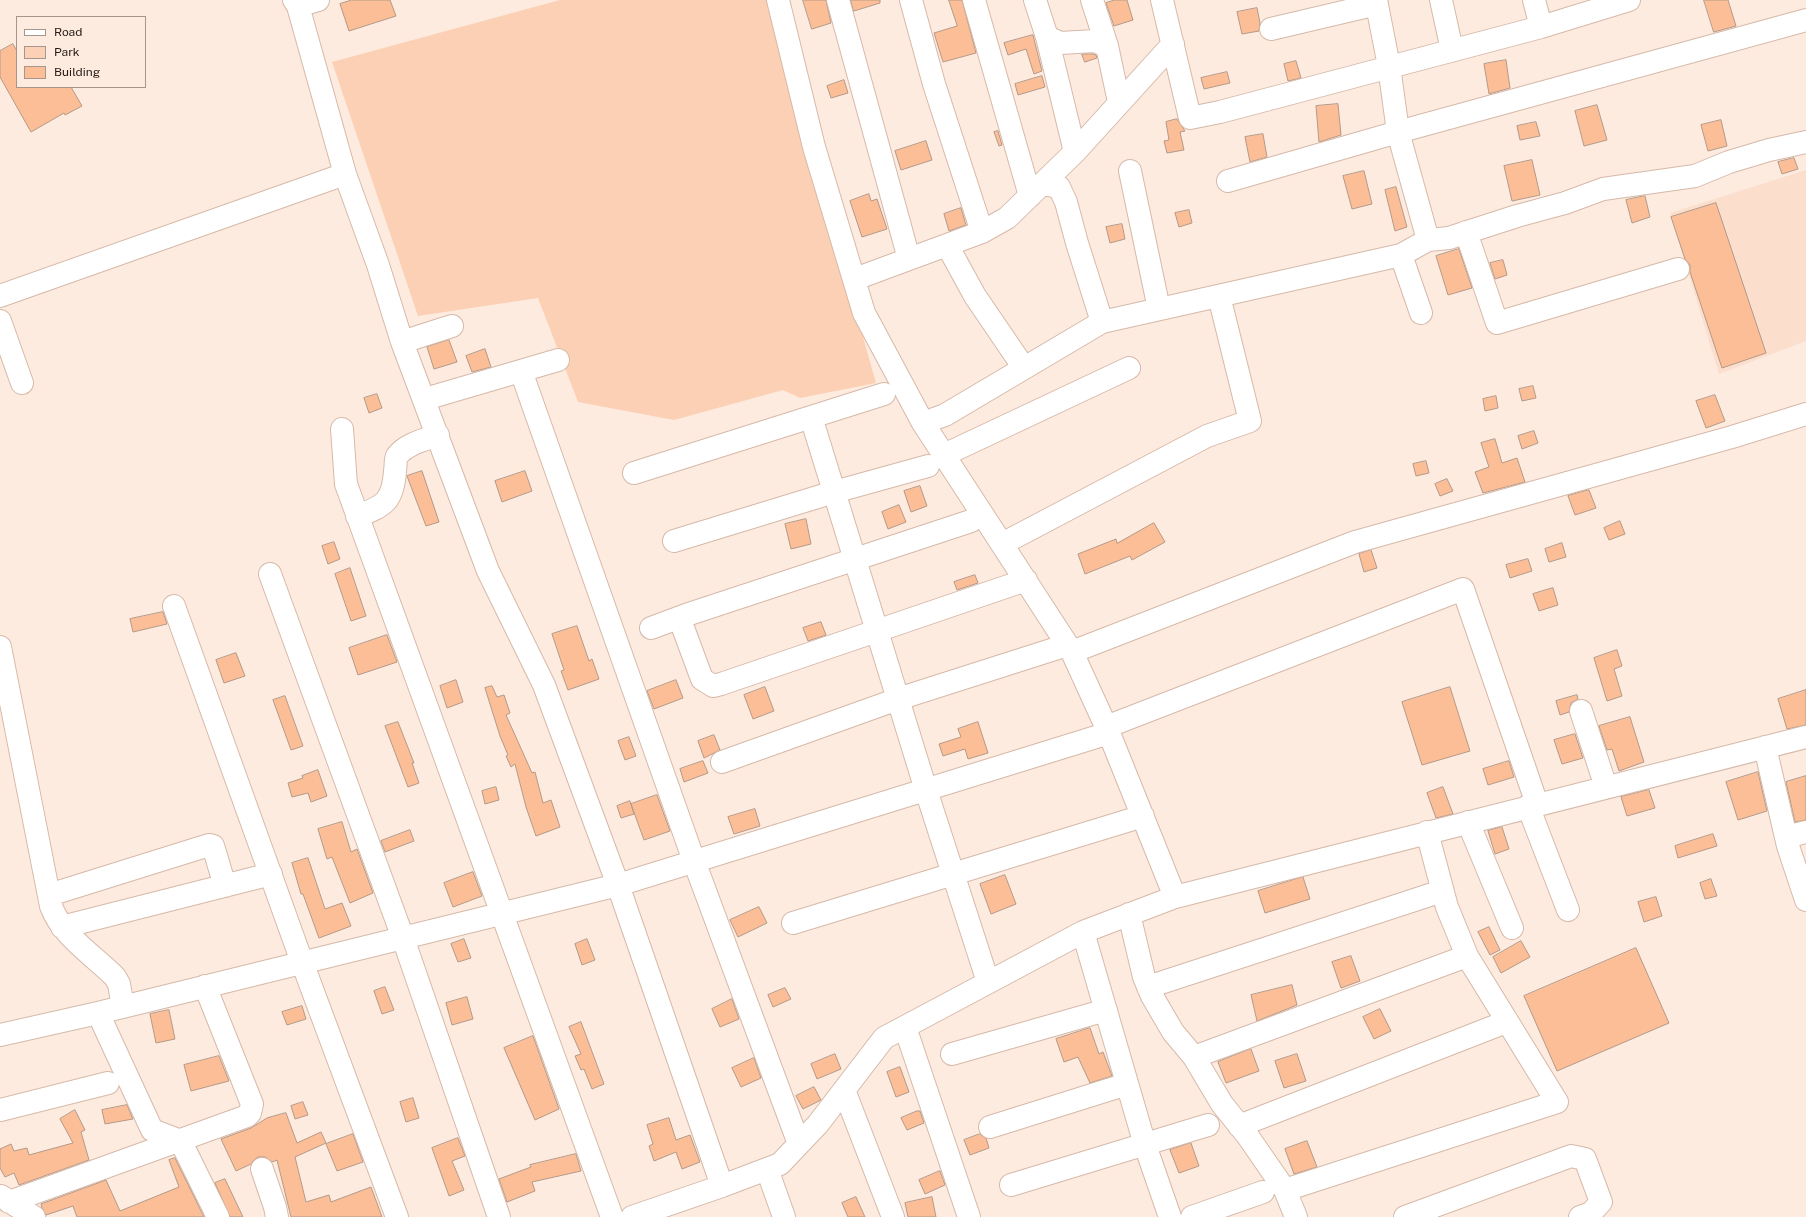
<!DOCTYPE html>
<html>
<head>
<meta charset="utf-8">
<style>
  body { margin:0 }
  #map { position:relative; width:1806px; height:1217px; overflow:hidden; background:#fdebe0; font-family:"Public Sans",sans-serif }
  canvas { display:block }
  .legend { position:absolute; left:16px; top:16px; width:130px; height:72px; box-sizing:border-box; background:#fdebe0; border:1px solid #a6978e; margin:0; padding:5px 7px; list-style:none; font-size:12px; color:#241a13 }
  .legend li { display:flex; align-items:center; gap:8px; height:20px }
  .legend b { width:20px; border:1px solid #a6978e }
</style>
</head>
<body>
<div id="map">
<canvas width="1806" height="1217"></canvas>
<ul class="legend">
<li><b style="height:5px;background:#fff"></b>Road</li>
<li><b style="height:11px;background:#fcd0b4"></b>Park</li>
<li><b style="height:11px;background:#fcbe97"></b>Building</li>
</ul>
</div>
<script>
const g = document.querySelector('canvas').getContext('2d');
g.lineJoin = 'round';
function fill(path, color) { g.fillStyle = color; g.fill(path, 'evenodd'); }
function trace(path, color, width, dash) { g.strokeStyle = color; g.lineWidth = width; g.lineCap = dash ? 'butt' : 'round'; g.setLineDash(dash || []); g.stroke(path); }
fill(new Path2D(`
  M1806 170V341L1719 374 1670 213Z`), '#fbdecc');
fill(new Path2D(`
  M560 0H768L876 383 800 398 783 390 674 420 578 402 538 298 418 316 332 62Z`), '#fcd0b4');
const building = new Path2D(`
  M352 0H390L396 16 349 31 340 4Z
  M803 0H826L831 23 812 29Z
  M851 0H880V3L854 11Z
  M949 0H962L976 53 943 62 934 33 957 26Z
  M1115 0H1127L1133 20 1114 26 1106 3Z
  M1704 0H1728L1736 26 1714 32Z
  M1257 8 1260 23 1259 31 1242 34 1237 12Z
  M1033 35 1042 71 1034 74 1026 49 1008 55 1004 43Z
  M13 44 17 51V87H71L82 106 65 115 64 113 31 132 0 77V51Z
  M1082 54H1093L1096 55 1097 58 1085 62Z
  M1506 60 1510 88 1489 94 1484 64Z
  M1296 61 1301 78 1288 81 1284 64Z
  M1227 72 1230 83 1204 89 1201 78Z
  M1042 76 1045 87 1018 95 1015 84Z
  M844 80 848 93 831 98 827 86Z
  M1338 104 1341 135 1319 142 1316 106Z
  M1597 105 1607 140 1584 146 1575 111Z
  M1177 119 1185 131 1180 132 1184 150 1167 153 1164 141 1169 140 1166 122Z
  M1721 120 1727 146 1708 151 1701 125Z
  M1536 122 1540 136 1520 140 1517 126Z
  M998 131 1002 145 999 146 994 132Z
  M1263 134 1267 157 1250 162 1245 137Z
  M926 141 932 160 901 170 895 151Z
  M1794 158 1798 169 1782 174 1778 162Z
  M1532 160 1540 195 1512 201 1504 166Z
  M1364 171 1372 204 1352 209 1343 176Z
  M1396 187 1407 227 1395 231 1385 190Z
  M869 194 871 201 877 199 887 229 862 237 850 201Z
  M1645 196 1650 217 1632 223 1626 200Z
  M1716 203 1766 353 1722 368 1690 272V265L1685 259 1671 217Z
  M961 208 966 225 949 231 944 214Z
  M1189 210 1192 223 1179 227 1175 213Z
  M1122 224 1125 239 1110 243 1106 227Z
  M1459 249 1472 288 1448 295 1436 256Z
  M1503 260 1507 275 1495 279 1490 263Z
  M449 340 457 362 434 369 427 347Z
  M485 349 491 367 472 372 466 356Z
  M1533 386 1536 398 1522 401 1519 389Z
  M377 394 382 408 369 413 364 398Z
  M1715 395 1725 421 1706 428 1696 401Z
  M1496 396 1498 408 1485 411 1483 399Z
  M1534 431 1538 443 1522 449 1518 436Z
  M1495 439 1502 463 1517 458 1525 482 1483 493 1475 472 1489 467 1481 443Z
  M1426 461 1429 473 1416 476 1413 464Z
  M422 471 439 522 426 526 407 476Z
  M525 471 532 491 502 502 495 481Z
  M1447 479 1453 491 1440 496 1435 484Z
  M920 486 927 506 911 512 904 491Z
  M1589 490 1596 508 1575 515 1568 496Z
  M899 505 906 522 888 529 882 512Z
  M806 519 811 544 791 549 785 524Z
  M1620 521 1625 534 1609 540 1604 528Z
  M1154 523 1165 542 1132 560 1130 556 1085 574 1078 554 1116 539 1117 543Z
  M334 542 340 559 328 564 322 546Z
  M1562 543 1566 557 1549 562 1545 549Z
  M1371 550 1377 568 1364 572 1359 554Z
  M1528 559 1532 571 1510 578 1506 565Z
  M350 568 366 616 351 621 335 574Z
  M975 575 978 583 957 590 954 582Z
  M1553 588 1558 605 1539 611 1533 594Z
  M163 612 167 624 133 632 130 619Z
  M821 622 826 635 808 641 803 628Z
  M577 626 589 661 592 659 599 679 568 690 561 671 564 670 552 634Z
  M387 635 397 662 358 675 349 648Z
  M1617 650 1622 666 1614 669 1622 696 1607 701 1594 658Z
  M236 653 245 676 224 683 216 660Z
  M456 680 463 702 447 708 440 686Z
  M676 680 683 698 654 709 647 691Z
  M492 686 497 697 504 695 510 713 506 715 532 773 535 772 543 803 551 800 560 827 536 836 526 807 515 764 511 767 506 756 508 755 500 736 485 688Z
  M765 687 774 711 753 719 744 695Z
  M1450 687 1470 751 1422 765 1402 702Z
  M1806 690V725L1787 729 1778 699Z
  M1577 695 1578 699 1571 703 1569 712 1560 715 1556 701Z
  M285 696 303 746 291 750 273 700Z
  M1630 717 1644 762 1619 771 1612 749 1607 750 1599 726Z
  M398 722 414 763H412L419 783 408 787 385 726Z
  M978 722 988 753 968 759 965 749 943 756 939 744 961 737 958 729Z
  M1575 734 1583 758 1562 764 1554 740Z
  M714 735 720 750 704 758 698 741Z
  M629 737 636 756 625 760 618 741Z
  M703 761 708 773 684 782 680 769Z
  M1509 761 1514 777 1488 785 1483 769Z
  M318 770 327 796 311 802 308 793 292 797 288 783 303 778 302 776Z
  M1758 772 1767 811 1738 820 1726 782Z
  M1806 776V820L1795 822 1786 782Z
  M496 787 499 800 485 804 482 791Z
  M1443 787 1453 814 1436 818 1427 793Z
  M1649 790 1655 808 1627 816 1621 797Z
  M657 795 670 831 644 840 631 804Z
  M630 801 634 814 621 818 617 806Z
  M755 809 760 826 734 834 728 817Z
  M342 822 351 852 357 849 373 893 350 903 332 857 327 859 318 829Z
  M1502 827 1509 849 1495 854 1488 831Z
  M410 830 414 841 385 852 381 841Z
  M1713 834 1717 846 1678 858 1675 846Z
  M308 858 325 909 342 903 351 926 319 938 303 894H301L292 863Z
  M473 872 482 896 453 907 444 883Z
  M1005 875 1016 904 991 914 980 884Z
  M1303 877 1310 899 1265 913 1258 891Z
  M1711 879 1717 896 1705 899 1700 883Z
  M1656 897 1662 916 1644 922 1638 902Z
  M759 907 767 923 738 937 730 920Z
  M1489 927 1500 950 1490 955 1478 932Z
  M464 939 471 958 458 962 451 944Z
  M587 939 595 960 582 965 575 944Z
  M1521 941 1530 957 1501 973 1493 957Z
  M1636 948 1669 1023 1557 1071 1524 996Z
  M1351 956 1360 981 1341 988 1332 962Z
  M1292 985 1297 1005 1257 1021 1251 995Z
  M385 987 394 1010 382 1014 374 991Z
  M785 988 791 999 773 1007 768 995Z
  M467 997 473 1019 452 1025 446 1003Z
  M732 999 739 1019 720 1027 712 1009Z
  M302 1006 306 1019 287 1025 282 1012Z
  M1380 1009 1391 1031 1374 1039 1363 1017Z
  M169 1010 175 1039 156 1043 150 1014Z
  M581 1022 604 1084 592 1089 584 1069 581 1070 575 1056 581 1054 569 1027Z
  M1090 1028 1099 1054 1103 1052 1112 1076 1090 1083 1078 1057 1064 1062 1056 1039Z
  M533 1036 559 1109 535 1120 504 1048Z
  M1251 1049 1259 1071 1226 1083 1218 1062Z
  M835 1054 841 1069 817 1079 811 1064Z
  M1297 1054 1306 1081 1284 1088 1275 1061Z
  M219 1056 229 1081 191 1091 184 1065Z
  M754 1058 761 1078 741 1087 732 1068Z
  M900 1067 909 1092 896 1097 887 1072Z
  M814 1087 821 1100 803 1109 796 1096Z
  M413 1098 419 1118 406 1122 400 1102Z
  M303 1102 308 1115 295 1119 291 1106Z
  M127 1105 133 1119 105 1124 102 1110Z
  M75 1110 85 1130 81 1132 89 1160 19 1185 14 1173 5 1177 0 1168V1149L11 1144 14 1151 27 1148 29 1155 73 1143 60 1119Z
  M917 1111H920L924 1123 907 1130 901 1118Z
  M286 1113 297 1143 321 1132 326 1143 295 1157 306 1202 329 1195 331 1202 371 1187 382 1217H291L277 1160 272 1162 265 1157H258L253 1161 251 1164 236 1171 221 1139 251 1128 267 1118Z
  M669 1118 676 1140 690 1135 700 1162 682 1169 676 1152 654 1161 649 1146 653 1144 647 1125Z
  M353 1134 363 1162 337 1171 326 1144Z
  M980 1134 986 1138 989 1148 970 1155 964 1140Z
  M458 1138 465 1156 452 1161 464 1190 449 1196 432 1148Z
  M1307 1141 1317 1167 1294 1174 1285 1149Z
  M1191 1143 1199 1166 1179 1173 1170 1150Z
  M576 1154 581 1171 532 1182 535 1191 507 1202 499 1179 531 1167 530 1165Z
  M175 1158 204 1217H77L73 1206 46 1215 42 1208 41 1204 106 1180 120 1211 179 1187 169 1160Z
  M940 1171 945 1185 925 1194 919 1180Z
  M225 1179 243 1217H230L215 1183Z
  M856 1197 865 1217H848L842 1203Z
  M932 1197 936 1217H908L905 1203Z`);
fill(building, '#fcbe97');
trace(building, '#b49988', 1);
const minor = new Path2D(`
  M294 0 298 6 345 174 378 265 402 342 488 571 544 685 618 885 722 1186
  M778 0 814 147 864 313 923 423 1072 652 1109 733
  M838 0 909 259
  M911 0 934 84 982 232
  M974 0 1030 196
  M1035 0 1047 37 1060 43 1095 41 1107 46
  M1092 0 1107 46 1119 102
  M1162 0 1190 118 1220 112 1541 27 1629 0
  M1376 0 1389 66 1398 132 1428 240
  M1441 0 1452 50
  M1534 0 1541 27
  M298 6 318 0
  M1271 29 1377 4
  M1047 37 1075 152
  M1130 171 1159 309
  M1228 181 1398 132 1806 20
  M1042 184 1059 187 1066 202 1077 243 1102 322
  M1466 232 1497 323 1678 269
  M947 245 975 296 1024 368
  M1401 255 1421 313
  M855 279 982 232 1007 218 1075 152 1173 44
  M0 296 345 174
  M0 321 22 383
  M402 342 452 326
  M521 371 694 861 799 1144
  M425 399 558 360
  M811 417 926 790 988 982
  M923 423 945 415 1102 322 1401 255 1428 240 1449 238 1517 216 1565 203 1603 189 1695 176 1729 162 1769 150 1806 142
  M342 429 346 484 612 1217
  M944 455 1129 368
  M634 473 884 394
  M357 516C385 506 393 501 395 471 396 466 395 460 397 456 406 444 424 440 438 435
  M971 521 686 615 682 620V625L702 679 713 686 721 684 1026 580
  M674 541 834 492 928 466
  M1002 544 1207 436 1250 421 1219 296
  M270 574 403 938 499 1217
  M174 606 302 962 397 1217
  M651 628 686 615
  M0 647 51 906C62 936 93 955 115 977L119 984 123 1007
  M1072 652 1355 542 1732 437 1806 414
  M1581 711 1606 787
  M1106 727 1463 589 1537 804
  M1765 747 1788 846 1806 900
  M722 762 898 699 1067 645
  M1528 806 1568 910
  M1468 822 1512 928
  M1786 837 1806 832
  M49 895 209 845 213 846 214 849 225 886
  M1129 914 1144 977 1152 996 1173 1032 1194 1057 1222 1104 1247 1135 1285 1190 1296 1217
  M793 923 1143 816
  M62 927 271 874
  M1083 932 1145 1145 1170 1217
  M1148 987 1442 891
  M98 1013 152 1130 178 1140 182 1144 218 1217
  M905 1027 969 1217
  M0 1035 98 1013 618 885 1109 733 1175 897 1806 737
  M952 1054 1106 1010
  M1194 1057 1467 956
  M844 1090 893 1217
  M0 1110 108 1083
  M1239 1126 1506 1022
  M990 1127 1127 1084
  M262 1169 275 1207 277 1217
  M767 1169 784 1217
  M1011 1185 1208 1125
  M1285 1190 1557 1102 1467 956 1447 907 1427 832
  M1 1196 34 1217
  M9 1202 247 1116 250 1113 252 1104 205 986
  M632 1217 722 1186 780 1164 818 1124 884 1038 1083 932 1175 897
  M1192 1217 1263 1192
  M1405 1217 1571 1156 1585 1159 1601 1202 1591 1213 1580 1217`);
trace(minor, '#d6b9a8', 24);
trace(minor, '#fff', 22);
</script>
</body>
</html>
